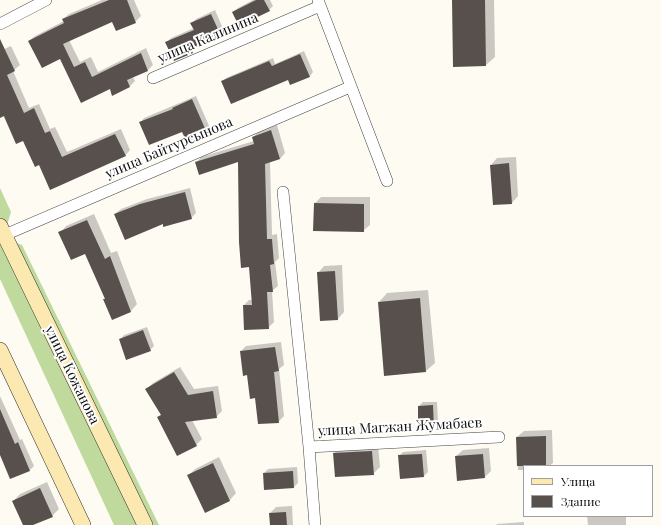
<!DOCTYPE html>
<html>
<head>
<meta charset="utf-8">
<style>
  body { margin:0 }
  #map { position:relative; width:661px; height:525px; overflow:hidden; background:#fefbf3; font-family:"Playfair Display",serif }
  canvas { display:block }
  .legend { position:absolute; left:523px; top:465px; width:130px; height:52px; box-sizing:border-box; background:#fff; border:1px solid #9f9f9f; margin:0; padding:5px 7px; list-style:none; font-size:12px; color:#101010 }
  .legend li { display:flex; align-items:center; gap:8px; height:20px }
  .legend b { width:20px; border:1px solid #9f9f9f }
</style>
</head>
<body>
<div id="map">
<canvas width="661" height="525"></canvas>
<ul class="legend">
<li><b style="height:5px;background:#fce9b1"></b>Улица</li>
<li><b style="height:11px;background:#58504d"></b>Здание</li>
</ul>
</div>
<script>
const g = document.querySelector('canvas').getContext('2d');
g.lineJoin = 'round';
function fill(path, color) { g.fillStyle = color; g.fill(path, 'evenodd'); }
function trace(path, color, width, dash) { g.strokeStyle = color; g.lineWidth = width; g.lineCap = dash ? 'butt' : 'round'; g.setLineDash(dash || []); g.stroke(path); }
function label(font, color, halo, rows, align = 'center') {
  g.font = font + ' "Playfair Display",serif'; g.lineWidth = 4; g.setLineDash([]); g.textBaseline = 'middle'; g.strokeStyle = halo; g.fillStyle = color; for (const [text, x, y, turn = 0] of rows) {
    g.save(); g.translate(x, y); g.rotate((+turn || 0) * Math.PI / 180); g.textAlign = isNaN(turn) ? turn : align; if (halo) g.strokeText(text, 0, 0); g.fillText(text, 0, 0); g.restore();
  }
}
fill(new Path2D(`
  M0 188 11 212 7 225 0 232Z
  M12 241 22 245 159 525H114L0 279V243Z`), '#c0d99d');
fill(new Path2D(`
  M102 0H134L141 16 135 22 113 21 69 40 80 62 91 57 98 72 146 48 153 65 148 70 133 77 135 81 130 86 110 88 81 102 60 57 29 41 35 36 64 21 63 19 69 14Z
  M253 0H270L273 6 269 10 233 12 238 8Z
  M453 0H494L495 57 486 65 454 66Z
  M215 10 224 31 220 35 195 46 196 48 192 52 166 43 171 38 194 28 192 23 196 19Z
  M11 46 20 65 13 71 29 108 39 104 50 129 55 127 67 152 121 129 130 150 125 156 39 164 24 139 16 143 0 109V51Z
  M304 51 313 72 310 76 291 84 288 78 223 82 226 78 273 58 275 64Z
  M196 96 210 128 206 132 183 131 140 123 144 118Z
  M277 125 285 153 280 159 270 162 272 235 277 234 279 258 275 262 278 286 272 291 274 322 268 328 244 305 249 300H253L239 161 196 163 201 157 254 141 253 137 258 132Z
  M516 157 518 196 512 203 491 165 497 158Z
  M190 188 196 213 191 218 115 214 121 209 147 199Z
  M321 197H370V225L363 231 315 203Z
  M94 214 111 253 117 251 137 304 131 311 112 319 104 300 106 298 86 253 60 233 66 226Z
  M342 265 344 312 338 319 321 320 318 273 324 266Z
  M428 290 435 363 426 371 385 375 379 302 387 293Z
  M147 327 154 346 150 350 120 340 124 335Z
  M281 342 284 365 279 369 284 416 278 422 256 397 241 351 246 346Z
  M180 367 194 389 218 386 222 411 216 417 192 420 202 439 196 445 159 417 162 414 147 389 153 383Z
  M0 396 20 440 22 439 34 466 30 470 11 478 0 453Z
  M423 402H437L438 424 433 428 419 406Z
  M552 430 553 463 549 466H524V470H518L517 437 524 431Z
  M378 445 380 467 373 474 334 453 341 447Z
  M489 448 491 471 485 477 456 456 463 450Z
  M426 450 428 472 424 476 399 456 403 452Z
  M219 457 236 493 230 500 206 511 188 476 195 469Z
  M297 467 298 483 294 487 264 473 268 469Z
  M47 482 59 509 52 516 31 525H24L13 501 20 494Z
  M292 506 293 525H271L270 513 276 507Z
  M587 516H626V525H588Z
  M524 522V525H496L497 524Z`), '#0003');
fill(new Path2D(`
  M109 0H127L136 23 116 31 112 22 63 44 74 67 85 62 92 77 141 53 148 71 127 80 130 87 112 96 110 89 81 103 60 59 42 68 28 41 64 23 62 19Z
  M256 0H264L270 11 239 26 232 12Z
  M452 0H485L486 66 453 67Z
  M211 14 221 36 191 49 193 53 174 61 165 42 194 30 190 23Z
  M0 39 15 71 7 75 24 113 34 108 45 133 50 131 62 157 115 134 126 156 50 190 39 165 35 167 23 141 16 144 4 116 0 118Z
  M300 54 310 77 290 85 288 80 231 104 221 81 269 61 272 66Z
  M192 99 207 133 187 142 182 132 149 145 139 122 173 109 172 108Z
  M271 130 280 159 265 164 267 239H272L274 264 270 265 273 292H267L269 329 244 330 243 305H252L249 267 241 268 239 242 238 162 199 175 195 162 254 144 252 137Z
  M509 163 512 204 493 205 490 165Z
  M185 192 192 219 163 227V224L125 240 114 214 140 204Z
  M314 203 364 204V232L313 231Z
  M87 220 105 259 110 256 131 312 112 320 103 299H105L85 254 71 260 58 232Z
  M335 271 338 320 320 321 317 272Z
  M420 298 426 372 384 376 378 302Z
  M143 330 151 351 126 360 119 339Z
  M275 347 279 371 274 372 279 423 258 424 255 398 250 399 247 375 243 376 240 351Z
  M174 372 188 395 213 391 217 418 185 422 197 446 177 456 157 417 161 415 145 389Z
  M433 405 434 429 418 430V406Z
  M0 409 15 444 18 442 30 471 10 479 0 455Z
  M546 436V466H517L516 437Z
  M372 451 374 475 335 477 333 453Z
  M422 454 424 477 400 479 398 455Z
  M483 454 485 478 457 481 455 456Z
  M213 463 230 501 205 513 187 475Z
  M293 471 294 488 264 490 263 473Z
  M40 488 53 517 33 525H23L12 501Z
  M286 512 287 525H270L269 513Z`), '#58504d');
const street = new Path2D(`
  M318 0 387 181
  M0 24 46 0
  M153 78 320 6
  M283 192 309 447
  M0 237 350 87
  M315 525 309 447 499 437`);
const secondary = new Path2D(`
  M0 226 145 525
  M0 350 83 525`);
trace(street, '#434343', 12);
trace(secondary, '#323232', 16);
trace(street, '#fff', 11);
trace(secondary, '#fce9b1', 15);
label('14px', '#101010', '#fff', [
  ["улица Калинина",208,38,-23],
  ["улица Байтурсынова",169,148,-23],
  ["улица Кожанова",72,375,64],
  ["улица Магжан Жумабаев",400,427,-3]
]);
</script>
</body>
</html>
